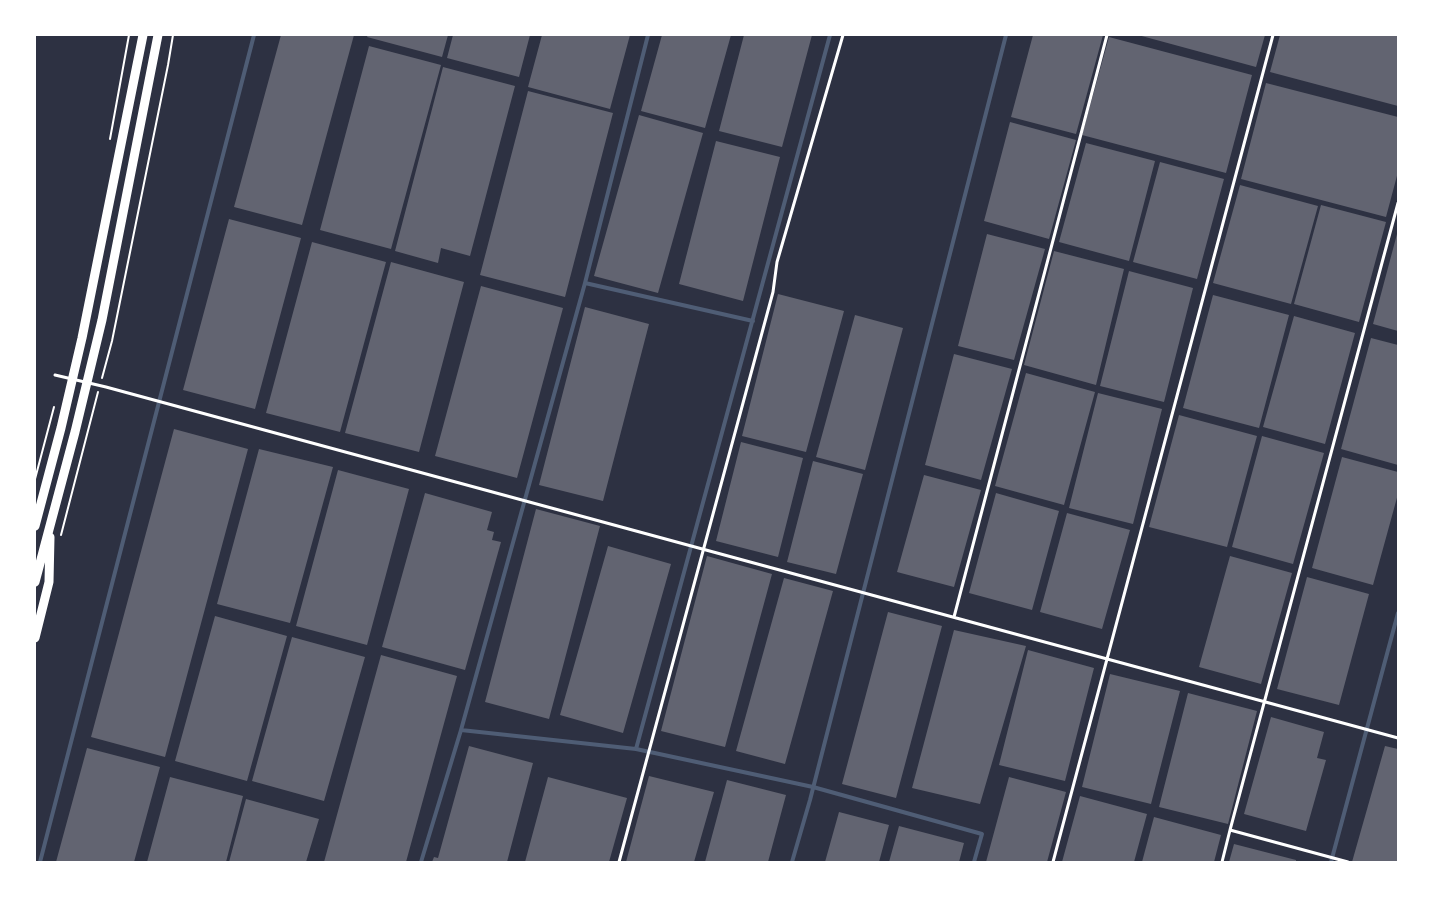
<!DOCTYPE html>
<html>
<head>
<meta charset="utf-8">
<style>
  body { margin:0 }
  #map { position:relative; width:1433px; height:897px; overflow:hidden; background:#2d3142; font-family:"Fira Sans",sans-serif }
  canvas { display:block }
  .frame { position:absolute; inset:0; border:36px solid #fff; pointer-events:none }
</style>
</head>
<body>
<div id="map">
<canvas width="1433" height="897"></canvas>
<div class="frame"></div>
</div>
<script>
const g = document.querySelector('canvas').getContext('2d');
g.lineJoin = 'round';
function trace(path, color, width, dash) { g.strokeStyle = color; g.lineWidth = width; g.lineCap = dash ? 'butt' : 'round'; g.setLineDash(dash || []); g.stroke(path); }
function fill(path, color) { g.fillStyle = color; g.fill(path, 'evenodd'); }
trace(new Path2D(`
  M585 283 648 35
  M461 730 585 283 753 321
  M636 749 830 35
  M40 862 254 35
  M421 862 461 730 636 749 813 787 982 834 974 862
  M792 862 810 800 1006 35
  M1331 862 1398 613`), '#4f5d75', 4);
fill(new Path2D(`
  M281 35H354L302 225 234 207Z
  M368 35H448L442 57 367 37Z
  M453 35H530L519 77 447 58Z
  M542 35H630L610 109 528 87Z
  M662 35H731L705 128 641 111Z
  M744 35H812L782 147 719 131Z
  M1033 35H1103L1076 134 1011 117Z
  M1138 35H1265L1256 67Z
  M1280 35H1398V106L1270 72Z
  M1109 37 1252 75 1226 173 1082 135Z
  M369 46 441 65 391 249 320 230Z
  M443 67 515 86 470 256 441 248 438 263 395 251Z
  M1266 83 1398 117V172L1386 217 1241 179Z
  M528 91 613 113 565 297 480 275Z
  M639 115 703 133 658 293 594 276Z
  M1010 122 1076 140 1049 239 984 221Z
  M716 141 780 157 743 301 679 284Z
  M1086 143 1155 161 1129 261 1059 242Z
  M1160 162 1224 179 1197 279 1133 262Z
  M1240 185 1318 206 1291 304 1213 283Z
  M1321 205 1386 222 1359 322 1294 304Z
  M229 219 301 238 255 409 183 390Z
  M987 234 1045 249 1014 360 958 346Z
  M1397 234H1398V331L1373 324Z
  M312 242 386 262 340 432 266 413Z
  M1054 251 1124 269 1096 385 1024 365Z
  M391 262 464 282 419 452 345 433Z
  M1129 271 1193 288 1164 402 1100 386Z
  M481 286 563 308 517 478 435 456Z
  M778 294 844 311 806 452 742 436Z
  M1213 295 1289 315 1259 428 1183 408Z
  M585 307 649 324 603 501 539 485Z
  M855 315 903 328 865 470 816 457Z
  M1294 316 1355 333 1325 444 1263 427Z
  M1371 338 1398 345V465L1341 449Z
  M954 354 1012 369 981 480 925 465Z
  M1026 373 1095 392 1064 505 995 486Z
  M1098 393 1162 409 1133 524 1069 508Z
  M1179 415 1257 436 1227 547 1149 527Z
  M174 429 248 449 165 757 91 737Z
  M1262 436 1324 453 1293 564 1232 547Z
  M741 442 803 458 778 557 716 541Z
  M259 449 333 467 290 623 217 604Z
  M1342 457 1398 472V494L1373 585 1312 568Z
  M813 461 863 474 836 574 787 562Z
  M338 470 409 489 367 645 296 626Z
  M924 475 981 490 954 587 897 572Z
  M425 493 492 512 487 530 494 532 492 540 501 542 465 670 382 647Z
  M996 493 1059 511 1032 610 969 593Z
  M536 509 600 526 549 719 485 702Z
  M1067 513 1130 530 1102 629 1040 612Z
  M608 546 671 564 623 733 560 715Z
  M707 556 772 574 725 747 661 731Z
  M1230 556 1292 573 1261 684 1199 667Z
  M1307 577 1369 594 1339 705 1277 689Z
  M784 578 833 591 785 764 736 751Z
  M888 612 942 626 896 798 842 784Z
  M215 616 287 636 247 781 175 761Z
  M954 630 1026 646 980 804 912 788Z
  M292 637 365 657 324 801 252 781Z
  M1028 650 1094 668 1065 781 999 765Z
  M381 655 457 676 406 862H324Z
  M1110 674 1180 691 1151 804 1082 787Z
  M1188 693 1257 711 1228 824 1159 807Z
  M1271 717 1324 732 1317 758 1326 760 1306 831 1244 814Z
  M469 746 533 763 507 862H432L434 857 438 858Z
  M1385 746 1398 749V862H1352Z
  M87 748 160 767 134 862H56Z
  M649 776 714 792 694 862H626Z
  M170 777 243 796 226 862H147Z
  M548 777 627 798 609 862H525Z
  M1009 777 1066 792 1047 862H986Z
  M727 780 786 795 768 862H705Z
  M1080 796 1147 814 1134 862H1062Z
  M246 799 319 819 306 862H229Z
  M839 812 889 825 879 862H825Z
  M1154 817 1221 835 1214 862H1142Z
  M899 826 964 843 959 862H889Z
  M1234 844 1296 860V862H1229Z`), '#626471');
trace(new Path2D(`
  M110 139 129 35
  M102 378 112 341 168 65 173 35
  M35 479 54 407
  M61 535 98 392`), '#fff', 2);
trace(new Path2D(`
  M55 375 106 387 1398 738
  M954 617 1107 35
  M619 862 773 292 777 262 843 35
  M1053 862 1273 35
  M1222 862 1230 830
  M1348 862 1230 830 1398 203`), '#fff', 3);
trace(new Path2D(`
  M35 526 61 428 82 338 143 35
  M35 582 75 432 102 320 158 35
  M35 638 49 582 50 537`), '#fff', 9);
</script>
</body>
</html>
